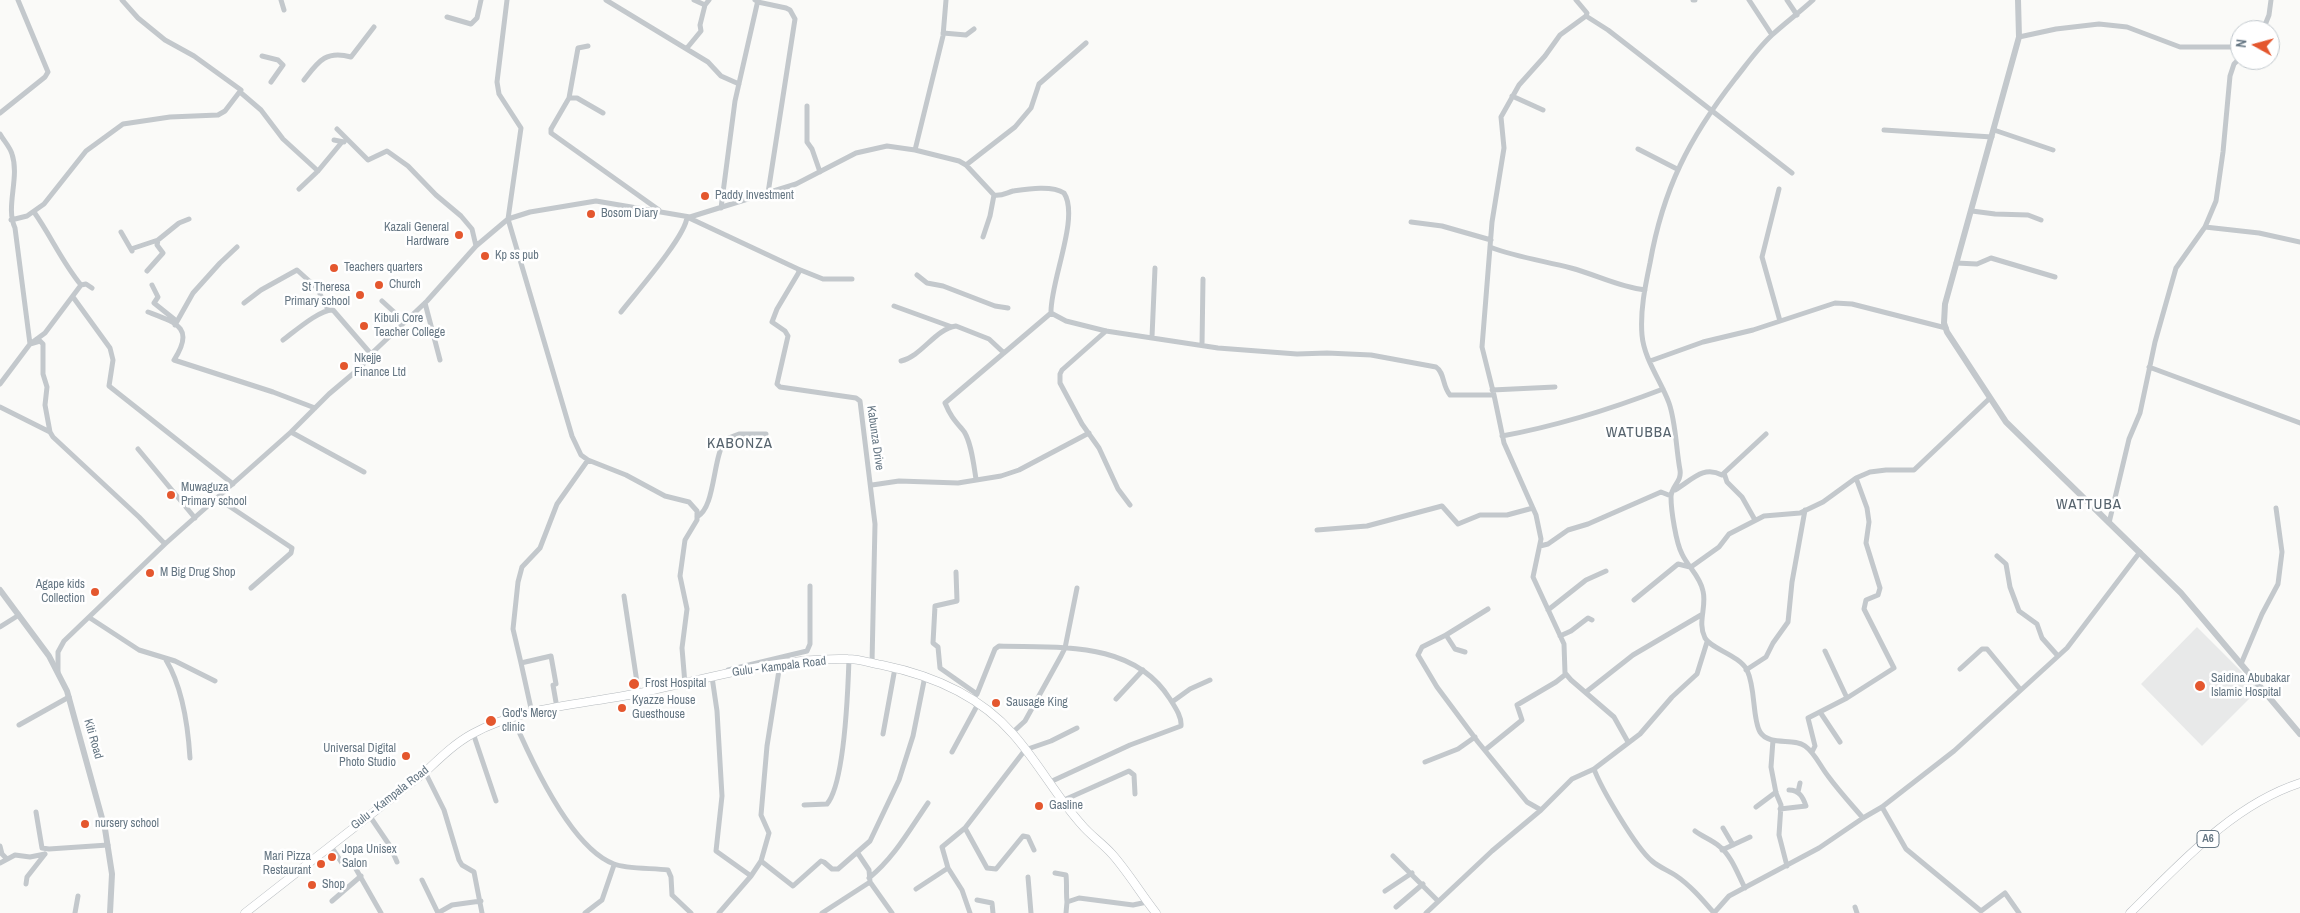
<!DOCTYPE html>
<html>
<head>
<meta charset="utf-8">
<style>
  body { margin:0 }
  #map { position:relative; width:2300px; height:913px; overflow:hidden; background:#fafaf8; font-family:"Archivo Narrow",sans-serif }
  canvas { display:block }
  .north { position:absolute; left:2230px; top:20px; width:50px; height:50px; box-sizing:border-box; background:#fff; border:1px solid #c1c8cd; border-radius:50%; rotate:277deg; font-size:14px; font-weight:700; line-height:20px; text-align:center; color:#657683 }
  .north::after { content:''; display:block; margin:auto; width:18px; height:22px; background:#e4572e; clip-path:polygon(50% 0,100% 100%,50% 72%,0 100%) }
</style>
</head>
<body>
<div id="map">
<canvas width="2300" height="913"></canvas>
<div class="north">N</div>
</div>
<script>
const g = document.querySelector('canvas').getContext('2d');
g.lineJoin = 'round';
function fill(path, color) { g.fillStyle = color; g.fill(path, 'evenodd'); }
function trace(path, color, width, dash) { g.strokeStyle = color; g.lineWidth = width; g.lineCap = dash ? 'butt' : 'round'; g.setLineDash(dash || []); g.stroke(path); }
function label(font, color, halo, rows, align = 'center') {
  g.font = font + ' "Archivo Narrow",sans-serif'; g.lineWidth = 5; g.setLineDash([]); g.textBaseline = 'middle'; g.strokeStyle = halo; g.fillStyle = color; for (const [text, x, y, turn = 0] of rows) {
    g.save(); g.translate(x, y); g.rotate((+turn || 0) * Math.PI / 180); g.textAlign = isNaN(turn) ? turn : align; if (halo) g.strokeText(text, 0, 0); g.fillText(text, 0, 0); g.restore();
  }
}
fill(new Path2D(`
  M2197 627 2259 689 2202 746 2141 684Z`), '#e8e9e9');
const primary = new Path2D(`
  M245 913 425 772C440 758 454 744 472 734 519 707 586 704 639 693 708 679 777 657 848 659 859 659 870 663 882 665 931 675 979 695 1013 734 1038 762 1056 796 1081 824 1090 835 1102 843 1112 854 1128 872 1141 894 1156 913
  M2130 913C2180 864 2232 805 2300 783`);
trace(primary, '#b5babe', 9);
trace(new Path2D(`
  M281 0 284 10
  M507 0 497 82 499 94 521 128 508 219 572 436 581 455 588 460 626 475 665 496 689 502 697 511V520L685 540 680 576 687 609 682 648 685 684
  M606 0 708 62 721 76 739 84
  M694 0 705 5 709 0
  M755 0 758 2 786 8 790 10 795 19 768 193
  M1693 0H1695
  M1749 0 1772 35
  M1787 0 1797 15
  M1813 0C1800 12 1785 23 1772 35 1758 48 1747 64 1735 79 1689 138 1663 189 1650 263 1645 287 1640 311 1642 335 1644 359 1661 381 1669 403 1676 423 1676 449 1680 470 1682 482 1671 486 1671 497 1671 510 1676 543 1682 554 1688 567 1700 576 1703 591 1707 607 1697 622 1705 638 1711 649 1739 655 1747 670 1756 689 1752 718 1760 732 1770 747 1793 737 1805 746 1815 753 1820 766 1828 776 1839 791 1851 804 1863 818
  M1586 16 1608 30 1792 173
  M447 17 471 24 477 18 481 0
  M2263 30 2269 15 2271 0
  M943 33 966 35 974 29
  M2019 37 2056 29 2099 24 2127 27 2180 47H2240
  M687 48 701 31 700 25 705 5
  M262 56 278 60 283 65 271 82
  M304 80C318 62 325 50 351 57L374 27
  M240 92 261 110 283 139 318 171
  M1512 96 1543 110
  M569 98 578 48 588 46
  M807 106V142L812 149 820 172
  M0 113 45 77 48 72 18 0
  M603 113 577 98H569L551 129V133L659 210
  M337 129 368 160 387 151 408 166 436 195 461 216 472 229 476 246
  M1884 130 1992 137
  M1994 130 2053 150
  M0 134C4 141 10 147 12 154 20 178 5 207 15 228L30 344 40 341 43 344V374L47 387 45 405 50 432 53 437 139 517 165 544
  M334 140 344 142
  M1638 149 1677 169
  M915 150 943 36 946 0
  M966 165 1015 127 1031 108 1039 84 1086 43
  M299 189 318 171 342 142
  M1779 189 1762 257 1780 321
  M721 208 735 101 758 0
  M1972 211 1995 214 2028 215 2041 220
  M34 212C51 236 62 262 81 285
  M11 220 27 216 44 204 86 151 123 124 170 117 218 115 225 111 241 90 194 56 165 40 138 18 122 0
  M1411 222 1442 226 1491 240
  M2205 227 2259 233 2300 242
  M121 232 132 251
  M983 237 990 216 994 195
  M1490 247C1516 257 1544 261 1571 268 1597 275 1619 287 1645 290
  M131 249 158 240 179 223 189 219
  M1956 263 1977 264 1991 258 2055 277
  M798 269 823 279H852
  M147 271 163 253 157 245 158 240
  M917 275 927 283 943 286 995 306 1008 308
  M152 285 158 297 154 303 174 319 175 325
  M73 297 110 348 113 360 109 386 233 484
  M382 301 405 322
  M244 303 261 290 297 270 317 288 328 310
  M425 303 440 360
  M894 306 952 327
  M148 312C177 323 195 328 174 360L273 392 315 408
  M621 312C635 294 686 236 687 217L798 269 799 272 777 309 772 322 785 331 788 336 777 384 780 387 856 398 860 401 875 524 872 663
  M1051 313 1066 321 1106 331 1218 348 1297 354 1327 353 1371 355 1436 367C1445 373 1442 386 1450 395H1494L1504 443 1536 515 1541 539 1533 577 1564 644 1565 673 1571 680 1614 717 1628 742
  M175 325 193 293 220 263 237 247
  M1106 331 1062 370 1060 374V383L1082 424 1099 448 1118 489 1130 505
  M1152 337 1155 268
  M283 340C294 332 320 309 333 310L371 354
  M1202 345 1203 279
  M901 361C922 356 935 329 956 326L989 339 1004 353
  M1650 361 1703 342 1753 330 1835 303 1852 304 1946 328
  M2149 367 2300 423
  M0 384 30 344 45 333 81 285 86 284 92 288
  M1492 390 1555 387
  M1494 395 1482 347 1492 222 1504 148 1501 117 1519 85 1545 56 1560 35 1586 16 1587 13 1576 0
  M0 407 50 432
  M291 432 364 472
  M1502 436C1557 426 1611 409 1663 389
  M138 449 195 518
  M976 479C974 467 971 438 962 429 954 420 950 415 945 403L1051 313
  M872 485 899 481 958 483 1001 476 1019 470 1089 433
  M1675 490C1692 480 1703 465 1722 475L1724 473
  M217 498 292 548 291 553 251 588
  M697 517C716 507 712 457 726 439L739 434H766
  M1755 520 1742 497 1727 482 1724 473 1766 434
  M2109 523 2129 439 2140 413 2155 342 2176 268 2205 227 2216 201 2223 152 2230 76 2234 64 2240 58
  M1317 530 1367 526 1442 506 1458 524 1480 515H1507L1533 508
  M1540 546 1548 544 1568 530 1588 524 1661 492 1671 496
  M1997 556 2006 564 2010 587 2019 611 2037 624 2042 638 2058 656
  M1691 567 1719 547 1729 534 1764 516 1800 513 1823 502 1856 478 1870 472 1886 470H1914L1990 398
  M956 572 957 601 935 606 933 643 938 647 940 668 977 694
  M624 596 638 689 634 694
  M1634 600 1678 564 1690 567
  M1548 610 1586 580 1606 571
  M90 618 139 650 175 661 215 681
  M0 627 19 615
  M1446 635 1488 609
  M1560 636 1571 631 1588 618 1592 620
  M1465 652 1455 649 1446 635 1422 647 1418 655 1437 687 1478 742 1527 802 1541 810 1572 779 1594 769 1640 734 1672 697 1697 674 1707 642
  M166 660C183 688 188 726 190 758
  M521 663 532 713
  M2241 664 2262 614 2278 584 2282 552 2276 508
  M1960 669 1982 649H1987L2020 689
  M728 670 807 651 810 644V586
  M1746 670 1766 657 1773 643 1788 622 1792 582 1805 510
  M58 672V652L64 641 165 544 291 432 329 394 361 367 371 354 427 301 476 246 508 219 530 212 596 201 690 217 796 184 856 153 887 146 915 150 959 161 966 165 994 195C1002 196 1006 193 1013 191 1027 189 1052 185 1064 193 1080 217 1050 282 1051 313
  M712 677 717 711 722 796 716 851 751 876 761 861 769 833 761 815 767 746 780 664
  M1586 692 1633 655 1701 615
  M1847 698 1894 668 1864 609 1866 600 1878 595 1880 588 1866 543 1869 522 1867 508 1856 478
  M1116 699 1143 670
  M972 700 977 694 995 649 999 646C1059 648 1133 640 1170 699 1175 707 1182 717 1181 726L1130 745 1050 782
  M1172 702 1190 689 1210 680
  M557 708 553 685 556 684 551 656 521 663 513 629 518 582 522 567 540 548 557 504 588 460
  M1820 712 1840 742
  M513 718C531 760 571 848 614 864 626 869 653 868 668 870L671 877 672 895 691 913
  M19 725 69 697
  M473 733 496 801
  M1012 733 1025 721 1061 656 1065 648 1077 588
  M883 734 895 668
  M1773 740 1771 767 1776 793 1781 805 1779 835 1787 866
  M1485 750 1522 720 1517 705 1556 682 1566 674
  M952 752 978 704
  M1812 752 1815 746 1808 718 1847 698 1825 651
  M1425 762 1458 749 1475 737
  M1594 769C1601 788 1636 848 1652 861 1659 867 1667 870 1675 875 1690 885 1702 899 1714 913
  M425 772 444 810 459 860 462 865 474 872 482 913
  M1798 792 1800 783
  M1064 800 1129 771 1134 775 1135 794
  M804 805 827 804C845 783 848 689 849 659
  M1756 807 1776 792
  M1882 807 1906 849 1981 911 2005 893 2019 913
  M1780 809 1806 806C1803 797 1799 790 1789 790
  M36 812 42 848 49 849 108 845
  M369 815 390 846 397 862
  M965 828 987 868 996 869 1023 836 1028 837 1034 850
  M1723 828 1733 845
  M1695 831C1703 837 1712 840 1719 846 1732 856 1738 875 1745 888
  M330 845 342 863 352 862 381 913
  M0 846 2 854 7 859
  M1722 850 1750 837
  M857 852 869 870 870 882 892 913
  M1393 856 1438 901
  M761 861 793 886 821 861 824 862 832 869H838L870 841 899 780 913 736 925 676
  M0 863 15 855 30 857 45 854
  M1055 873 1066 875C1067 883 1066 893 1067 902
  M1028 877 1031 913
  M869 878C894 858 910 829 928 803
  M422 880 438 913
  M26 884 27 877 45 854
  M916 889 948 868
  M1385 891 1412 873
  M977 900 992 903 993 913
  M332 901 361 876
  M1396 907 1423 884
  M1855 907 1857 913
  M75 913 78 896
  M438 913 452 905 481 901
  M585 913 602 900 614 865
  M719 913 751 876
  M822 913 870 882
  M970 913 962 890 948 868 942 847 965 828 1025 750 1051 741 1077 728
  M1066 913 1067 902 1079 898 1133 905 1147 902
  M1426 913 1492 851 1541 810
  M1714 913 1729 896 1819 848 1863 818 1882 807 1954 751 2067 648 2140 552`), '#c3c8cc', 5);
trace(new Path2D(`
  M2018 0 2019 37 1945 304 1944 323 1947 332 2006 422 2181 593 2300 734
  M0 590 49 656 67 691 105 829 112 874 110 913`), '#c3c8cc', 6);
trace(primary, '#fff', 8);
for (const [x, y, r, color] of [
  [705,196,5,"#e4572e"],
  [591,214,5,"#e4572e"],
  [459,235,5,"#e4572e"],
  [485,256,5,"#e4572e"],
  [334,268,5,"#e4572e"],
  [379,285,5,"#e4572e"],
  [360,295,5,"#e4572e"],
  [364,326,5,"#e4572e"],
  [344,366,5,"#e4572e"],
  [171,495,5,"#e4572e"],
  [150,573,5,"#e4572e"],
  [95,592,5,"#e4572e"],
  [634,684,6,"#e4572e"],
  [2200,686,6,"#e4572e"],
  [996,703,5,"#e4572e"],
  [622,708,5,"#e4572e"],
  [491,721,6,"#e4572e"],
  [406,756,5,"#e4572e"],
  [1039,806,5,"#e4572e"],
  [85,824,5,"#e4572e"],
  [332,857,5,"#e4572e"],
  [321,864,5,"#e4572e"],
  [312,885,5,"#e4572e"]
]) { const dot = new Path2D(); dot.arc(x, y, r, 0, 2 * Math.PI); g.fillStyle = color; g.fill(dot); trace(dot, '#fff', 2); }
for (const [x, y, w] of [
  [2208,839,22]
]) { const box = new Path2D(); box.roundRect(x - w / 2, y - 8.5, w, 17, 4); g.fillStyle = '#fff'; g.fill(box); trace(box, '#657683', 1); }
label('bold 11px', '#657683', null, [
  ["A6",2208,839]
]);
label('12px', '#657683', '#fff', [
  ["Paddy Investment",715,196],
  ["Bosom Diary",601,214],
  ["Kazali General",449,228,"right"],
  ["Hardware",449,242,"right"],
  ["Kp ss pub",495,256],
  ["Teachers quarters",344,268],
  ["Church",389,285],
  ["St Theresa",350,288,"right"],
  ["Primary school",350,302,"right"],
  ["Kibuli Core",374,319],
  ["Teacher College",374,333],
  ["Nkejje",354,359],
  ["Finance Ltd",354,373],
  ["Muwaguza",181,488],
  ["Primary school",181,502],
  ["M Big Drug Shop",160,573],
  ["Agape kids",85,585,"right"],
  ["Collection",85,599,"right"],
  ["Saidina Abubakar",2211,679],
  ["Islamic Hospital",2211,693],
  ["Frost Hospital",645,684],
  ["Kyazze House",632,701],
  ["Guesthouse",632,715],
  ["Sausage King",1006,703],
  ["God's Mercy",502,714],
  ["clinic",502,728],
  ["Universal Digital",396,749,"right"],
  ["Photo Studio",396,763,"right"],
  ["Gasline",1049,806],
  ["nursery school",95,824],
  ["Jopa Unisex",342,850],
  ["Salon",342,864],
  ["Mari Pizza",311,857,"right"],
  ["Restaurant",311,871,"right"],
  ["Shop",322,885]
], 'left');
label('12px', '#657683', '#fff', [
  ["Kabunza Drive",875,438,82],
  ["Gulu - Kampala Road",779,667,-7],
  ["Kiti Road",93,739,74],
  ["Gulu - Kampala Road",390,798,-38]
]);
g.letterSpacing = '1px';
label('15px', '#57646e', '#fff', [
  ["WATUBBA",1639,433],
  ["KABONZA",740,444],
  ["WATTUBA",2089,505]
]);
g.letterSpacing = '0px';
</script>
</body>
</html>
